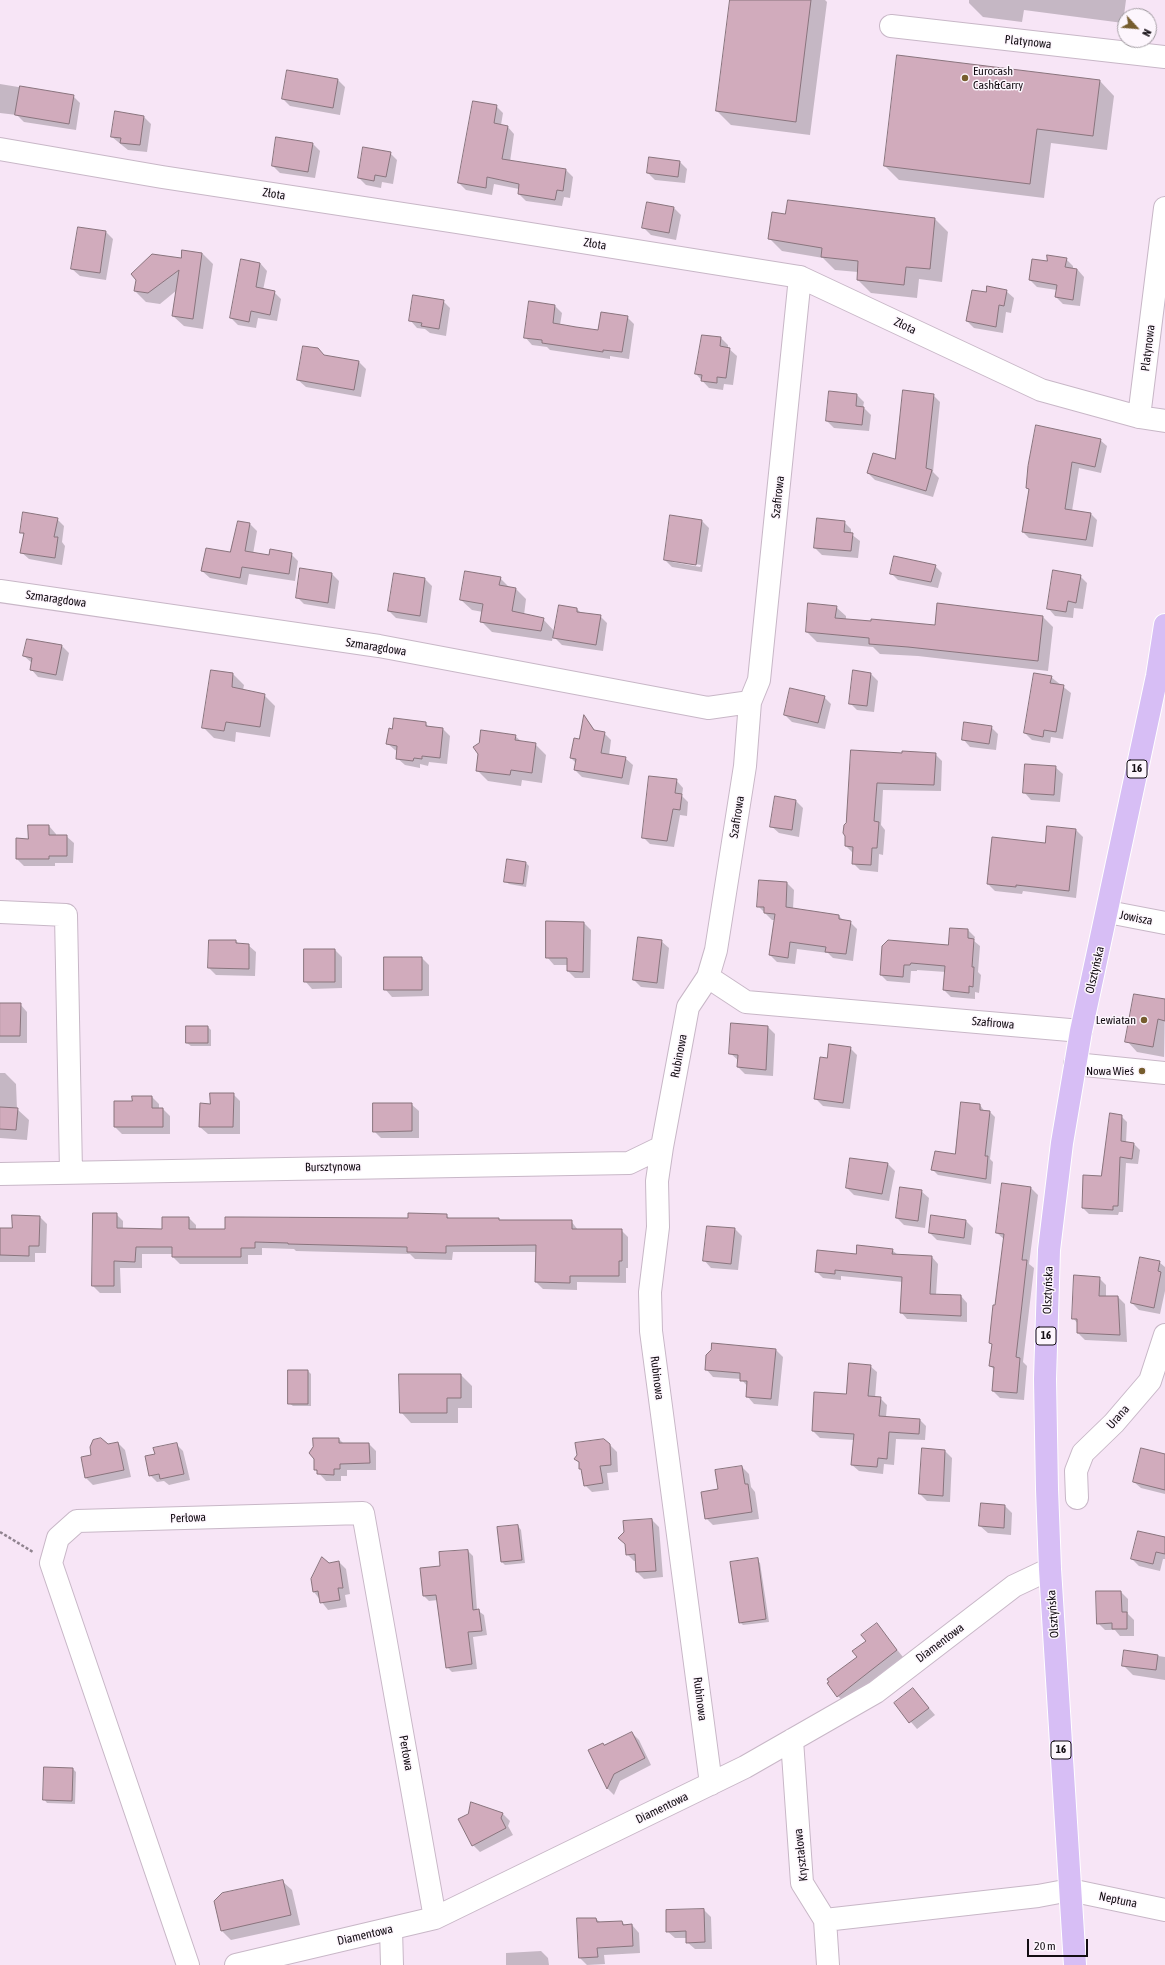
<!DOCTYPE html>
<html>
<head>
<meta charset="utf-8">
<style>
  body { margin:0 }
  #map { position:relative; width:1165px; height:1965px; overflow:hidden; background:#f7e5f6; font-family:"Asap Condensed",sans-serif }
  canvas { display:block }
  .north { position:absolute; left:1117px; top:8px; width:40px; height:40px; box-sizing:border-box; background:#fdf6fd; border:1px solid #9f999f; border-radius:50%; rotate:116deg; font-size:11px; font-weight:700; line-height:16px; text-align:center; color:#130d13 }
  .north::after { content:''; display:block; margin:auto; width:14px; height:18px; background:#765d2e; clip-path:polygon(50% 0,100% 100%,50% 72%,0 100%) }
  .scale { position:absolute; left:1027px; top:1939px; width:61px; height:18px; box-sizing:border-box; border:2px solid #130d13; border-top:0; padding-left:5px; font-size:12px; line-height:14px; white-space:nowrap; color:#130d13; -webkit-text-stroke:3px #fdf6fd; paint-order:stroke }
</style>
</head>
<body>
<div id="map">
<canvas width="1165" height="1965"></canvas>
<div class="north">N</div>
<div class="scale">20 m</div>
</div>
<script>
const g = document.querySelector('canvas').getContext('2d');
g.lineJoin = 'round';
function fill(path, color) { g.fillStyle = color; g.fill(path, 'evenodd'); }
function trace(path, color, width, dash) { g.strokeStyle = color; g.lineWidth = width; g.lineCap = dash ? 'butt' : 'round'; g.setLineDash(dash || []); g.stroke(path); }
function label(font, color, halo, rows, align = 'center') {
  g.font = font + ' "Asap Condensed",sans-serif'; g.lineWidth = 3; g.setLineDash([]); g.textBaseline = 'middle'; g.strokeStyle = halo; g.fillStyle = color; for (const [text, x, y, turn = 0] of rows) {
    g.save(); g.translate(x, y); g.rotate((+turn || 0) * Math.PI / 180); g.textAlign = isNaN(turn) ? turn : align; if (halo) g.strokeText(text, 0, 0); g.fillText(text, 0, 0); g.restore();
  }
}
fill(new Path2D(`
  M731 0H825L827 2 810 135 731 125 717 111Z
  M969 0H1126L1123 23 1024 10 1022 22 983 17 969 3Z
  M338 80 345 87 340 115 290 106 283 99Z
  M1100 81 1114 96 1107 150 1051 143 1044 198 899 180 885 166Z
  M0 84 73 96 80 103 76 130 24 122 17 115 0 113Z
  M496 106 503 113 501 125 507 126 514 134 510 162 566 170 573 177 570 198 564 197 562 206 526 201 519 194V189L494 184 492 195 466 190 459 183Z
  M144 117 151 124 147 152 128 150 112 137Z
  M312 143 320 151 315 178 280 173 273 166Z
  M390 153 397 160 393 184 382 182 381 188 366 185 359 178Z
  M650 158 680 162 687 169 685 183 655 180 648 173Z
  M648 204 674 208 681 215 676 240 651 235 644 228Z
  M786 216 935 219 948 232 942 282 919 279 917 298 871 293 858 280V272L835 270 823 258 782 251 769 238Z
  M106 232 113 239 106 280 80 276 72 269Z
  M202 253 213 264 203 329 184 326 173 316 177 290 160 304 146 302 135 291 181 259Z
  M1066 259 1073 266V269H1077L1084 277 1080 306 1063 304 1056 297 1057 290 1037 287 1030 280 1048 262Z
  M260 263 267 271 263 290 274 292 281 299 277 321 258 318 256 328 238 325 231 318Z
  M1006 291 1014 298 1011 313 1006 312 1003 333 974 328 967 321Z
  M443 301 450 308 446 336 430 333 425 329 417 328 410 320Z
  M555 306 562 313 560 325 599 331 627 317 634 324 629 359 610 356V359L550 350 547 347 532 345 525 337Z
  M702 336 721 338 728 345V348L737 356 733 385 724 384 723 390 709 388 696 374Z
  M326 357 359 362 366 369 361 397 306 387 298 380Z
  M830 393 857 395 864 402 863 407 871 415 869 431 834 428 827 421Z
  M933 395 940 402 933 472 939 478 933 497 875 480 868 473 896 460Z
  M1100 440 1107 446 1101 473 1079 468 1072 511 1091 514 1097 520 1093 547 1029 538 1023 532 1029 490 1027 488Z
  M57 519 64 526 62 542 65 546 62 565 29 559 21 552 24 535 21 532Z
  M702 521 709 528 702 572 672 567 665 560ZM672 560 701 565 700 567 672 562Z
  M844 522 851 529V534L860 541 858 558 822 555 815 548Z
  M250 524 257 531 253 554 270 557 291 554 298 561 295 581 249 574 247 585 210 578 202 571 231 553Z
  M935 566 942 573 938 588 898 580 891 573Z
  M301 570 332 574 339 581 335 609 304 604 297 597Z
  M395 574 425 579 432 586 427 623 396 618 389 611Z
  M1080 576 1087 583 1083 609 1074 608 1073 618 1055 616 1048 608Z
  M500 578 510 588 516 589 526 599 524 615 543 619 555 632 577 609 581 613 600 616 607 623 603 651 562 645 553 636 552 641 492 632 481 621 483 612 472 610 461 600Z
  M809 604 836 607 846 616V620L936 626 938 605 1043 617 1053 627 1048 671 918 656 880 654 873 647 817 642 807 632Z
  M62 646 69 653 63 681 38 677 31 669 32 663 24 656Z
  M212 671 233 674 244 685 243 690 264 695 275 706 270 737 236 732 235 742 214 738 203 727Z
  M871 674 878 681 874 712 857 710 850 703Z
  M1051 677 1071 693 1063 739 1051 737 1050 743 1032 740 1025 733Z
  M824 697 831 704 825 729 792 722 785 715Z
  M585 717 596 732 604 733 611 740 609 756 625 758 633 765 629 785 582 777 575 770 576 763 571 758 580 740Z
  M425 723 429 727 443 729 450 736 447 764 429 762 428 766 420 764V768L405 765 397 758 398 751 395 750 387 743Z
  M991 727 998 734 996 750 970 747 963 739Z
  M515 736 522 742 535 744 546 755 542 783 522 780 521 786 488 781 477 770 479 753Z
  M852 751 903 754H935L942 761 941 791 883 790 881 825 885 830 883 855 879 854 878 872 860 870 853 863V853L846 846Z
  M1055 767 1063 774 1060 802 1031 800 1024 792Z
  M676 780 683 788 682 796 688 802 687 816 680 815 674 847 650 844 643 837Z
  M776 798 796 801 803 808 799 837 779 833 771 826Z
  M49 826 56 834V836H66L74 843 73 863H55V866H24L17 859 29 840Z
  M1076 830 1083 837 1076 898 1023 891 1022 894 995 891 988 884 1046 844Z
  M526 863 529 866 526 887 509 884 505 881Z
  M760 881 787 883 794 890 793 909 839 916 844 921 850 922 857 929 853 961 833 958 828 953 797 949 795 964 777 962 770 955 775 920H772L758 906Z
  M584 923 591 930 590 978H575L568 971V965H554L547 957Z
  M951 929 968 930 975 937 974 941 980 946 978 972 981 975 979 993 975 992V999L951 997 944 990 946 972 917 970V971H911L910 983 887 981 881 975 949 946Z
  M236 941 239 944 248 945 256 952 255 976 216 975 209 968Z
  M661 941 669 948 664 989 641 987 634 980Z
  M335 950 342 957V988L312 989 305 981Z
  M422 958 429 965V996L392 997 385 989Z
  M1165 1000 1164 1057 1137 1052 1127 1041Z
  M0 1004H20L27 1012V1043H0Z
  M208 1027 211 1030V1046H191L187 1043Z
  M768 1027 775 1034 773 1076 745 1074 738 1067 739 1061 730 1053Z
  M850 1048 857 1055 850 1109 823 1106 815 1098 828 1059Z
  M0 1073H5L16 1084 17 1109 29 1120 27 1140 0 1138Z
  M233 1094 240 1101V1134H208L200 1127 211 1105Z
  M133 1097H152L159 1104V1109H163L170 1116V1134H122L115 1127 133 1102Z
  M411 1104 419 1111V1138H381L374 1131Z
  M980 1105 985 1112H990L995 1117 990 1159 993 1162 991 1184 938 1175 932 1169 956 1156Z
  M1121 1116 1127 1122 1126 1143 1134 1144 1140 1150 1138 1164 1126 1163 1123 1212H1119L1118 1215 1089 1214 1083 1208 1102 1177Z
  M851 1159 888 1164 895 1171 889 1201 854 1195 847 1188Z
  M1031 1188 1038 1195 1029 1264 1034 1268 1023 1362 1027 1366 1024 1400 1000 1398 993 1391 995 1370 990 1366 993 1345 990 1343 1005 1240 997 1233Z
  M921 1191 929 1198 925 1228 904 1225 897 1218Z
  M116 1214 123 1221V1229L163 1230 189 1218 196 1225V1230H226L289 1219V1217L409 1219 446 1215 450 1219 571 1221 578 1230H621L628 1237V1268H626V1283L577 1282V1290L543 1289 536 1282 537 1252H453L452 1260 415 1259 410 1254 296 1251 294 1249 262 1248V1255H248V1264H180L173 1257V1254H142V1268H120L121 1293H100L93 1286Z
  M931 1216 966 1221 973 1228 971 1245 937 1240 930 1233Z
  M40 1217 47 1224 46 1253H35V1262H0V1229H13Z
  M735 1229 742 1236 738 1270 711 1268 704 1260Z
  M892 1250 898 1255 932 1257 938 1264 936 1295 961 1296 967 1303V1322L907 1319 901 1312 903 1282 841 1276V1280L823 1278 816 1271 857 1255Z
  M1159 1262 1165 1267V1291L1160 1314 1139 1310 1132 1303Z
  M1099 1278 1106 1285V1297H1118L1125 1304 1127 1342 1085 1340 1078 1333V1324L1073 1318Z
  M776 1350 783 1357 778 1406 754 1404 747 1396 748 1387 741 1379 713 1377 706 1369Z
  M870 1366 877 1372 875 1398H880L887 1405 886 1417 920 1420 926 1426 925 1440 896 1439 894 1465 884 1464 883 1474 859 1471 852 1465 854 1440 820 1438 813 1431 847 1396Z
  M308 1371 311 1374V1406H293L289 1403Z
  M461 1375 472 1386V1408H458V1423H411L401 1412Z
  M339 1439 344 1444H369L376 1451V1470H347V1476H341V1481H326L315 1469Z
  M118 1443 125 1450 131 1477 93 1485 86 1478 82 1458 92 1456Z
  M176 1444 183 1451 190 1480 169 1485 164 1481 157 1482 150 1475 156 1455Z
  M610 1445 617 1452 618 1472 607 1473 609 1490 592 1492 585 1485 583 1471 580 1463 575 1459Z
  M945 1451 952 1458 950 1502 927 1501 920 1494Z
  M1165 1455V1494L1141 1488 1134 1482Z
  M742 1467 749 1474 751 1487 755 1492 759 1519 713 1525 706 1518 719 1490Z
  M1005 1506 1012 1513 1011 1535 988 1533 980 1526Z
  M652 1520 659 1527 663 1577 644 1579 637 1572 636 1561H634L627 1554Z
  M518 1526 521 1530 525 1563 505 1565 502 1562Z
  M1165 1538V1559H1163L1160 1571 1139 1566 1132 1559Z
  M468 1551 473 1556 477 1610 484 1615 487 1635 473 1637 477 1669 452 1672 447 1667 438 1600 429 1601 424 1596 441 1567Z
  M757 1560 760 1563 769 1622 743 1625 740 1622Z
  M339 1562 346 1569 350 1594 345 1595 347 1607 328 1610 314 1592 329 1564Z
  M1121 1592 1128 1599V1614L1134 1620V1636H1120L1115 1630H1105L1098 1623Z
  M877 1625 903 1657 844 1702 838 1696Z
  M1125 1651 1165 1657V1680L1133 1675 1123 1665Z
  M913 1689 935 1715 917 1729 895 1703Z
  M632 1733 639 1740 651 1765 620 1781 614 1795 608 1789 589 1751 605 1746Z
  M45 1768 73 1769 76 1772 75 1804 47 1803 44 1799Z
  M469 1814H503L510 1821 508 1826 513 1835 480 1852 473 1845Z
  M282 1881 292 1890 300 1925 231 1940 222 1931Z
  M704 1910 711 1917 712 1949H695L687 1942V1938H675L667 1931Z
  M596 1919 600 1922H622L626 1926 632 1925 639 1933 640 1953 604 1955 605 1964 587 1965 580 1958Z
  M541 1951 548 1958 549 1965H506V1953Z`), '#0003');
const building = new Path2D(`
  M730 0H811L796 122 716 111Z
  M897 55 1100 80 1093 136 1037 129 1030 184 884 166Z
  M287 70 338 79 333 108 282 99Z
  M20 86 74 95 69 124 15 115Z
  M473 101 497 105 494 123 508 126 502 159 566 169 563 191 557 190 555 200 518 194 519 184 487 177 486 188 458 183Z
  M115 111 144 116 140 145 120 143 121 138 111 137Z
  M276 137 313 143 308 172 272 166Z
  M363 147 391 152 386 177 375 175 374 181 358 178Z
  M649 157 680 161 678 177 647 173Z
  M788 200 935 218 930 269 906 267 904 285 857 280 858 261 821 257 822 248 768 239 772 212 785 214Z
  M647 202 674 207 669 233 642 228Z
  M78 227 106 231 100 273 71 269Z
  M182 250 202 253 193 319 172 316 179 270 148 293 134 291 136 280 131 274 152 254 181 258Z
  M1047 255 1067 258 1065 267 1077 269 1073 300 1055 297 1057 285 1029 280 1032 259 1047 261Z
  M241 259 260 263 256 287 275 291 270 315 251 311 249 322 230 318Z
  M987 286 1007 290 1004 306 999 305 996 327 966 321 972 290 986 292Z
  M413 295 444 300 439 329 421 326 422 323 409 321Z
  M529 301 555 305 553 323 576 327 598 330 601 312 628 316 622 352 603 350V352L542 343V340L524 338Z
  M702 335 721 337 720 346 730 348 726 378 717 377V383L701 381 702 375 695 374Z
  M303 346 318 348 324 355 359 361 354 390 297 380Z
  M903 390 934 394 926 468 932 470 926 491 867 473 873 453 895 459Z
  M829 391 857 394 856 406 864 407 862 425 826 421Z
  M1036 425 1101 439 1095 467 1072 462 1065 509 1091 513 1086 540 1022 532 1029 489 1026 488 1028 466Z
  M23 512 58 518 54 537H58L55 558 20 553 24 533H20Z
  M670 515 702 520 696 565 664 560Z
  M817 518 845 521 844 532 853 533 851 551 814 548Z
  M238 521 250 523 245 551 269 555 270 549 292 553 289 574 242 567 240 578 201 571 206 548 230 552Z
  M894 556 936 565 931 582 890 574Z
  M300 568 332 573 328 603 296 598Z
  M1053 570 1081 575 1076 603 1068 601 1066 612 1047 609Z
  M465 571 501 577 499 585 516 588 512 611 544 618 541 631 480 622 483 604 460 600Z
  M394 573 425 578 420 616 388 611Z
  M808 603 837 606 835 618 871 621V619L935 625 937 603 1043 616 1038 661 908 647 869 644V638L806 632Z
  M559 605 577 608V612L601 615 596 645 553 638Z
  M27 639 62 645 56 675 30 670 32 658 23 656Z
  M211 670 233 673 232 687 265 694 260 727 226 722 224 731 202 728Z
  M853 670 871 673 867 706 849 704Z
  M1034 673 1052 676 1050 683 1064 685 1056 732 1044 730 1043 737 1024 733Z
  M790 688 825 696 818 723 784 715Z
  M584 715 594 730 605 732 601 753 626 757 622 778 574 770 576 759 570 758 574 738 579 739Z
  M394 718 426 722V726L443 728 440 758 422 756V759L414 758 413 761 396 759 397 746 386 744 389 728 392 729Z
  M964 722 992 726 989 744 962 740Z
  M481 730 516 735 515 740 536 743 532 773 511 770 510 775 476 771 478 754 473 747 479 743Z
  M851 750 902 753V751L936 753 934 785 877 783 874 821 879 822 877 848H872L871 865 852 864 853 847 845 846V836L843 833 844 825 846 823Z
  M1025 764 1056 766 1054 795 1023 793Z
  M649 776 677 779 675 793 682 794 680 810 673 809 667 841 642 838Z
  M775 796 796 800 792 830 770 827Z
  M28 825H49V835H67V856H49V859H16V838L28 839Z
  M1047 826 1076 829 1069 891 1016 885V887L987 884 992 837 1045 843Z
  M507 859 526 862 523 884 504 882Z
  M759 880 787 882 786 907 839 915V919L851 921 846 954 825 952 826 947 790 942 788 958 769 955 775 914 764 913V907H757Z
  M546 921 584 922 583 972 567 971V958H546Z
  M950 928 968 929V938L974 939 972 967H974L973 987 969 986V993L943 990 945 966 911 963 910 965H904L903 977 880 975 882 946 888 940 948 945Z
  M638 937 662 940 657 983 633 980Z
  M209 940H236V943L249 944V969L208 968Z
  M304 949H335V982H304Z
  M384 957H422V990H384Z
  M1134 994 1165 999V1021L1158 1019 1153 1047 1125 1042Z
  M0 1003H21L20 1036H0Z
  M731 1023 768 1026 766 1070 737 1067 738 1055 729 1054Z
  M186 1026H208V1043H186Z
  M829 1044 851 1047 843 1103 814 1099 820 1057 827 1058Z
  M210 1093H234L233 1127H199L200 1103 210 1104Z
  M132 1096H152V1108H163V1127H114V1101H132Z
  M961 1102 980 1104V1110L990 1111 985 1156H988L986 1179 931 1170 935 1151 955 1154Z
  M373 1103H412V1131L373 1132Z
  M0 1107 18 1108 16 1130 0 1129Z
  M1110 1113 1122 1115 1121 1141 1134 1143 1132 1159 1120 1157 1118 1206H1113V1210L1082 1208 1083 1175 1101 1176Z
  M850 1158 888 1163 882 1194 846 1188Z
  M1002 1183 1031 1187 1022 1260H1027L1016 1357 1020 1358 1017 1393 992 1391 994 1367 989 1366 992 1344 989 1343 993 1305H995L1004 1234 996 1233Z
  M900 1187 922 1190 918 1221 896 1218Z
  M93 1213H117V1228L162 1229V1217H189V1229H225V1217H239L408 1218V1213L447 1214V1218H499V1220H572V1229H622V1261H619V1276H570V1283L535 1282 536 1245 446 1246V1253L407 1252V1247L288 1244V1243L255 1242V1248H241V1257H172V1247H136L135 1262 114 1261V1286H92Z
  M12 1215 40 1216 39 1246H29V1256L0 1255V1228H12Z
  M931 1215 966 1220 964 1238 929 1233Z
  M707 1226 735 1228 731 1264 703 1261Z
  M857 1245 893 1249 892 1254 932 1256 930 1294 961 1295V1316L900 1313 902 1277 835 1270V1274L815 1272 817 1250 856 1254Z
  M1140 1257 1160 1261 1158 1271 1161 1272 1154 1308 1131 1303Z
  M1074 1275 1100 1277 1099 1296H1118L1120 1335 1077 1333V1319H1072Z
  M712 1343 776 1349 771 1399 746 1397 747 1381H740V1373L705 1370 706 1355 711 1350Z
  M849 1363 871 1365 868 1396 881 1397 879 1416 920 1419 919 1434 889 1432 887 1459 878 1458 877 1467 851 1465 854 1434 812 1431 814 1392 846 1394Z
  M288 1370H308V1404H288Z
  M399 1374H461V1398H447V1413H400Z
  M101 1438 108 1444 118 1442 124 1470 85 1478 81 1457 91 1455 90 1447 93 1440Z
  M313 1438H339V1443H369L370 1463 340 1464V1469H334V1475L317 1474V1470H314V1459L309 1453 313 1447Z
  M604 1439 610 1444 611 1465 600 1466 603 1483 584 1486 581 1469H579V1462L574 1459 577 1455 575 1443Z
  M177 1443 184 1474 160 1479 159 1474 149 1476 145 1456 155 1454 153 1448Z
  M922 1448 945 1450 943 1496 919 1494Z
  M1141 1448 1165 1454V1490L1133 1482Z
  M742 1466 745 1484H748L752 1512 705 1519 701 1492 718 1489 715 1470Z
  M981 1503 1005 1505 1004 1528 979 1526Z
  M652 1519 656 1571 636 1572 635 1554 626 1555 625 1544 618 1538 624 1532 623 1521Z
  M518 1525 522 1560 501 1562 497 1527Z
  M1138 1531 1165 1537V1554L1156 1552 1153 1564 1131 1559Z
  M468 1550 473 1610 479 1609 482 1631 468 1632 472 1664 446 1668 436 1595 423 1596 420 1568 440 1566 439 1552Z
  M322 1557 329 1563 339 1561 343 1588H338L340 1600 320 1603 318 1591 313 1592 311 1579Z
  M758 1558 766 1619 739 1623 730 1562Z
  M1096 1591H1121L1122 1612H1127V1629H1112V1623L1097 1624Z
  M877 1623 897 1650 837 1697 827 1683 829 1682 827 1679 857 1657 852 1651 866 1641 861 1635Z
  M1124 1650 1158 1655 1156 1670 1122 1666Z
  M913 1688 929 1708 909 1723 894 1703Z
  M632 1732 645 1758 614 1774 607 1789 588 1750 603 1743 604 1745Z
  M44 1767 73 1768 72 1801 43 1800Z
  M471 1802 503 1813 501 1818 506 1828 472 1846 458 1819 468 1814Z
  M283 1880 291 1915 221 1931 214 1901 222 1893Z
  M704 1909 705 1942 686 1943V1931L666 1932V1910Z
  M577 1918H596L597 1922 622 1921 623 1925 632 1924 633 1946 597 1948 598 1957 579 1958Z`);
fill(building, '#d1abbc');
trace(building, '#89747d', 1);
const street = new Path2D(`
  M891 26 1165 57
  M0 149 162 177 456 222 800 277 1041 390 1139 417 1165 421
  M1139 417 1165 208
  M0 591 379 646 708 708 750 702
  M0 912 66 915 71 1172
  M708 977 746 1002 1081 1031
  M1075 1064 1165 1073
  M0 1174 629 1163 662 1147
  M1077 1498 1076 1471 1083 1453 1114 1423 1150 1381 1165 1335
  M792 1740 802 1883 825 1920 828 1965
  M711 1784 651 1331 650 1292 658 1227 657 1181 662 1147 688 1007 708 977 716 950 745 766 750 702 759 680 800 277
  M825 1920 1038 1896 1070 1890 1165 1910
  M391 1929 392 1965
  M188 1965 51 1563 58 1538 77 1521 363 1513 435 1918
  M236 1965 435 1918 745 1767 876 1692 1014 1586 1050 1569`);
const secondary = new Path2D(`
  M1108 912 1165 923`);
const primary = new Path2D(`
  M1075 1965 1050 1569 1047 1489 1045 1379 1049 1250 1062 1143 1081 1031 1157 676 1165 625`);
trace(street, '#c8b7c7', 24);
trace(secondary, '#c8b7c7', 24);
trace(primary, '#fff', 24);
trace(new Path2D(`
  M0 1532 33 1552`), '#90838f', 2.5, [3, 2]);
trace(street, '#fff', 22);
trace(secondary, '#fff', 22);
trace(primary, '#d7bef5', 22);
for (const [x, y, r, color] of [
  [965,78,4,"#765d2e"],
  [1144,1020,4,"#765d2e"],
  [1142,1071,4,"#765d2e"]
]) { const dot = new Path2D(); dot.arc(x, y, r, 0, 2 * Math.PI); g.fillStyle = color; g.fill(dot); trace(dot, '#fdf6fd', 1.5); }
for (const [x, y, w] of [
  [1137,769,20],
  [1046,1336,20],
  [1061,1750,20]
]) { const box = new Path2D(); box.roundRect(x - w / 2, y - 9, w, 18, 3); g.fillStyle = '#fdf6fd'; g.fill(box); trace(box, '#130d13', 1); }
label('bold 11px', '#130d13', null, [
  ["16",1137,769],
  ["16",1046,1336],
  ["16",1061,1750]
]);
label('12px', '#130d13', '#fdf6fd', [
  ["Platynowa",1028,42,6],
  ["Złota",274,194,9],
  ["Złota",595,244,9],
  ["Złota",905,326,25],
  ["Platynowa",1148,348,-83],
  ["Szafirowa",778,497,-84],
  ["Szmaragdowa",56,599,8],
  ["Szmaragdowa",376,647,9],
  ["Szafirowa",737,817,-81],
  ["Jowisza",1136,918,11],
  ["Olsztyńska",1095,970,-77],
  ["Szafirowa",993,1023,5],
  ["Rubinowa",679,1056,-79],
  ["Bursztynowa",333,1167,-1],
  ["Olsztyńska",1048,1290,-88],
  ["Rubinowa",657,1378,83],
  ["Urana",1118,1417,-48],
  ["Perłowa",188,1518,-2],
  ["Olsztyńska",1053,1614,-94],
  ["Diamentowa",940,1643,-37],
  ["Rubinowa",700,1699,83],
  ["Perłowa",406,1753,80],
  ["Diamentowa",662,1808,-26],
  ["Kryształowa",801,1855,-96],
  ["Neptuna",1118,1900,12],
  ["Diamentowa",365,1935,-13]
]);
label('12px', '#130d13', '#fdf6fd', [
  ["Eurocash",973,71,"left"],
  ["Cash&Carry",973,85,"left"],
  ["Lewiatan",1136,1020],
  ["Nowa Wieś",1134,1071]
], 'right');
</script>
</body>
</html>
